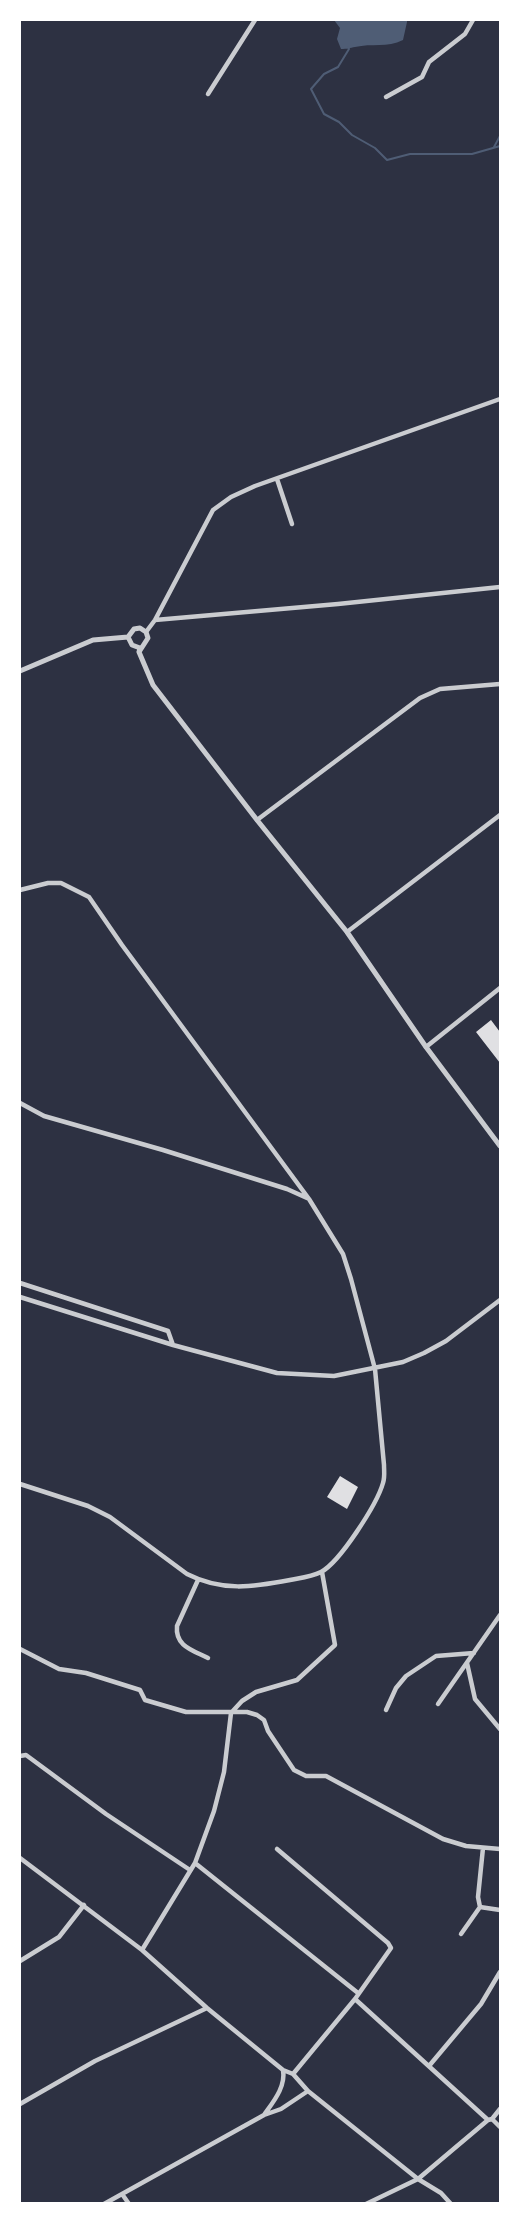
<!DOCTYPE html>
<html>
<head>
<meta charset="utf-8">
<style>
  body { margin:0 }
  #map { position:relative; width:520px; height:2223px; overflow:hidden; background:#2d3142; font-family:"Asap Condensed",sans-serif }
  canvas { display:block }
  .frame { position:absolute; inset:0; border:21px solid #fff; pointer-events:none }
</style>
</head>
<body>
<div id="map">
<canvas width="520" height="2223"></canvas>
<div class="frame"></div>
</div>
<script>
const g = document.querySelector('canvas').getContext('2d');
g.lineJoin = 'round';
function fill(path, color) { g.fillStyle = color; g.fill(path, 'evenodd'); }
function trace(path, color, width, dash) { g.strokeStyle = color; g.lineWidth = width; g.lineCap = dash ? 'butt' : 'round'; g.setLineDash(dash || []); g.stroke(path); }
fill(new Path2D(`
  M334 20H407V22L403 40C387 48 372 43 355 47 350 48 347 49 341 49L337 39 340 28Z`), '#4f5d75');
trace(new Path2D(`
  M348 47 349 49 338 67 324 74 311 89 324 114 339 122 352 135 375 148 387 160 410 154H472L500 146
  M494 147 500 136`), '#4f5d75', 2);
fill(new Path2D(`
  M491 1020 500 1032V1063L476 1032Z
  M340 1476 358 1487 347 1509 327 1497Z`), '#e0e0e3');
trace(new Path2D(`
  M208 94 255 20
  M386 97 422 77 429 62 465 34 473 20
  M277 479 292 524
  M155 620 338 604 500 587
  M146 632 155 620 213 510 231 497 255 486 500 399
  M257 820 420 698 440 689 500 684
  M20 890 48 883H61L89 897 122 945 309 1199 343 1254 351 1279 375 1369 384 1465C384 1471 385 1477 383 1483 377 1504 340 1562 321 1572 311 1577 300 1578 290 1580 253 1587 222 1592 187 1574L110 1517 88 1506 20 1484
  M347 932 500 815
  M426 1047 500 988
  M20 1103 44 1116 163 1150 287 1189 307 1198
  M20 1283 168 1331 173 1345
  M20 1297 173 1345 277 1373 334 1376 403 1362 424 1353 446 1341 500 1300
  M198 1580 177 1626C175 1646 192 1650 208 1658
  M20 1649 59 1669 86 1673 140 1690 145 1700 186 1712H247L257 1715 264 1720 268 1731 294 1770 306 1776H326L443 1839 466 1846 500 1849
  M467 1663 475 1699 500 1729
  M438 1704 500 1615
  M386 1710 396 1688 406 1676 436 1656 474 1653
  M20 1756 26 1755 106 1814 190 1870
  M483 1848 478 1897 480 1907 500 1910
  M277 1849 388 1943 391 1948 355 1999 293 2074
  M20 1858 142 1950 207 2008 283 2070 293 2074 308 2091 418 2179 441 2193 451 2204
  M195 1863 358 1993
  M461 1934 480 1907
  M142 1950 195 1863 214 1811 224 1772 231 1713 242 1701 256 1692 297 1680 335 1645 322 1572
  M20 1961 59 1937 84 1905
  M355 1999 488 2120
  M429 2066 481 2004 500 1972
  M20 2104 95 2061 207 2008
  M264 2115C273 2102 286 2087 283 2070
  M492 2119 500 2127
  M122 2194 129 2204
  M104 2204 264 2115 281 2109 308 2091
  M366 2204 418 2179 488 2120 492 2119 500 2109`), '#caccd0', 4.5);
trace(new Path2D(`
  M140 628 146 632 148 638 139 652 140 648 132 645 128 637 134 629Z
  M139 652 153 685 257 820 347 932 426 1047 500 1146
  M20 671 93 640 128 637`), '#caccd0', 5);
</script>
</body>
</html>
